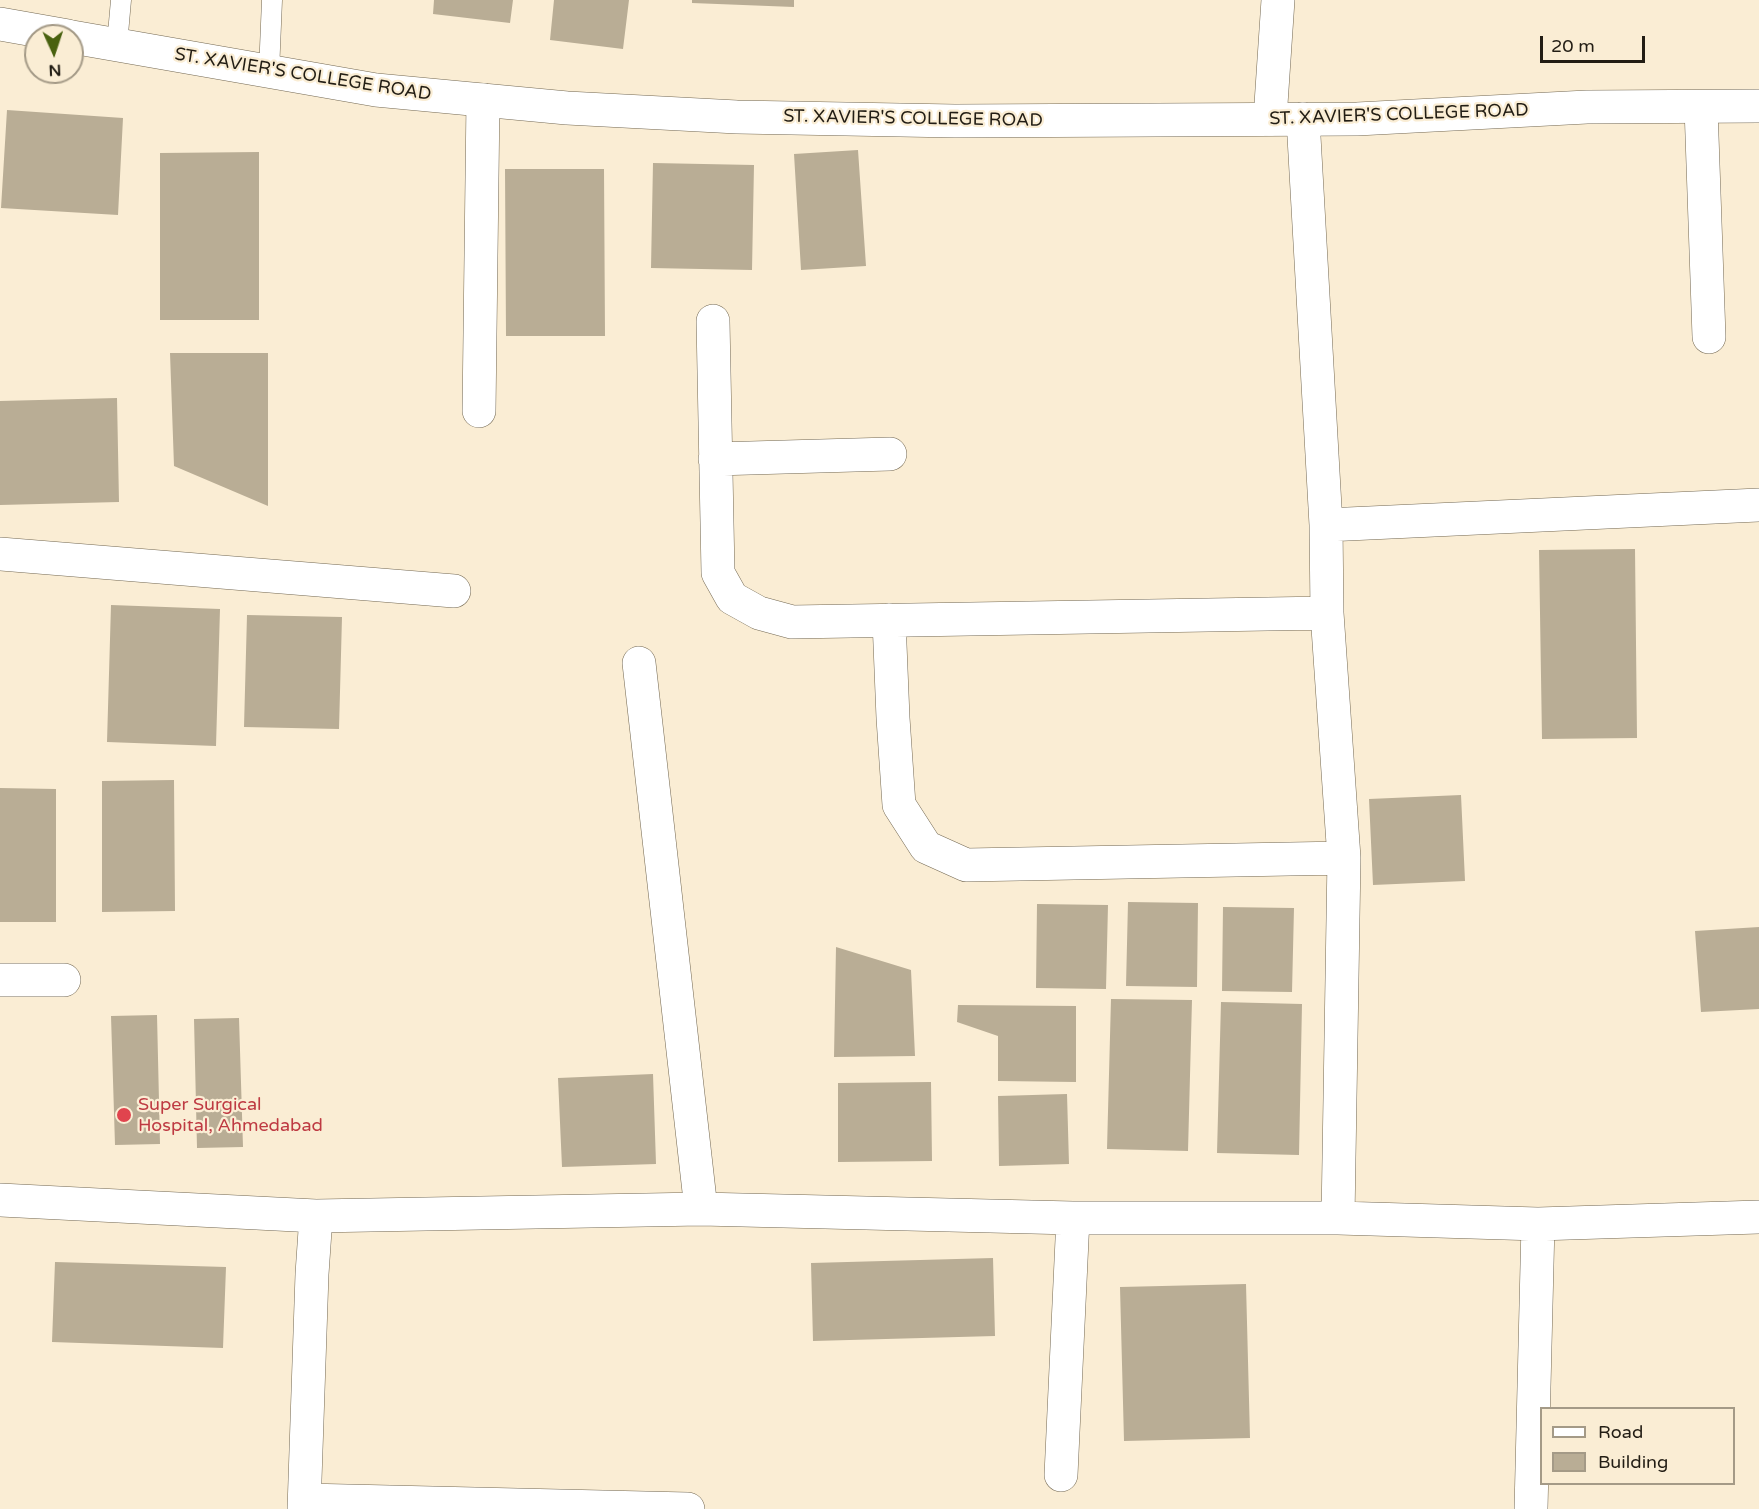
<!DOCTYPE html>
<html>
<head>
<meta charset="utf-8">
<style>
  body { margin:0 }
  #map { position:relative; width:1759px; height:1509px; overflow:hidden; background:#faedd4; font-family:"Varela Round",sans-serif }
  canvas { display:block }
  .legend { position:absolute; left:1540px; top:1407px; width:195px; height:78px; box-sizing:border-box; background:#faedd4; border:2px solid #a49a87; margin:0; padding:8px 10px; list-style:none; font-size:18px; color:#221d14 }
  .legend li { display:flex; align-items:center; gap:12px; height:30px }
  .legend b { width:30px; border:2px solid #a49a87 }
  .north { position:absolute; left:24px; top:24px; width:60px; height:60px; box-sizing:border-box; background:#faedd4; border:2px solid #a49a87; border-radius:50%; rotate:177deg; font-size:16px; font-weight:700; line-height:24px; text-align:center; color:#221d14 }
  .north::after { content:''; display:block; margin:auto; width:21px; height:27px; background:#49610f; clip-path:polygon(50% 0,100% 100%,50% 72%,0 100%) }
  .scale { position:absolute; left:1540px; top:36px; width:105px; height:27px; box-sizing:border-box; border:3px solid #221d14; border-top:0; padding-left:8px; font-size:18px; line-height:21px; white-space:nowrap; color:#221d14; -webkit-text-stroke:4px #faedd4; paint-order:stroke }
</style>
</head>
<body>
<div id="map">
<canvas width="1759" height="1509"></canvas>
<ul class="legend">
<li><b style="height:8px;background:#fff"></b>Road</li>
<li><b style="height:16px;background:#b9ad95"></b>Building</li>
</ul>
<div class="north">N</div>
<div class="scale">20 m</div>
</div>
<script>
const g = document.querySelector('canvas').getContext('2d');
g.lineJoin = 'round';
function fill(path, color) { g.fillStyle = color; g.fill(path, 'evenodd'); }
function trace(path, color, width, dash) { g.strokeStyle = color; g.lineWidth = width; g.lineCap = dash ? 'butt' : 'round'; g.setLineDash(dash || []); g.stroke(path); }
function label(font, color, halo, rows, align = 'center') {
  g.font = font + ' "Varela Round",sans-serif'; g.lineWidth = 4.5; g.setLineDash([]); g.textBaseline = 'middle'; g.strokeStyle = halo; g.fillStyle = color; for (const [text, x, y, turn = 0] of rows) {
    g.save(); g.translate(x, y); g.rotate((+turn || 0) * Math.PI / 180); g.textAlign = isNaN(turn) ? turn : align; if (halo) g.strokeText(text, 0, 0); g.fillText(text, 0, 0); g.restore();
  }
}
fill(new Path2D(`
  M434 0H513L510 23 433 14Z
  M554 0H629L623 49 550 40Z
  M692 0H794V7L692 3Z
  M7 110 123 118 118 215 1 208Z
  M858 150 866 266 801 270 794 154Z
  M259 152V320H160V153Z
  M653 163 754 165 752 270 651 268Z
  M505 169H604L605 336H506Z
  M170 353H268V506L174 466Z
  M117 398 119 502 0 505V401Z
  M1635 549 1637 738 1542 739 1539 550Z
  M111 605 220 609 216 746 107 742Z
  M247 615 342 617 339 729 244 727Z
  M174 780 175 911 102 912V781Z
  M0 788 56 789V922H0Z
  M1461 795 1465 881 1373 885 1369 799Z
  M1128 902 1198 903 1197 987 1126 986Z
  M1037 904 1108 905 1106 989 1036 988Z
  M1223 907 1294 908 1292 992 1222 991Z
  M1759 927V1009L1701 1012 1695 931Z
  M836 947 911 970 915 1056 834 1057Z
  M1111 999 1192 1000 1188 1151 1107 1149Z
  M1221 1002 1302 1004 1299 1155 1217 1153Z
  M958 1005 1076 1006V1082L998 1081V1036L957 1022Z
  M157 1015 160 1144 115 1145 111 1016Z
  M239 1018 243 1147 197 1148 194 1019Z
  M653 1074 656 1164 562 1167 558 1078Z
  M931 1082 932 1161 838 1162V1083Z
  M1067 1094 1069 1164 999 1166 998 1096Z
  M993 1258 995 1336 813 1341 811 1263Z
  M55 1262 226 1267 223 1348 52 1342Z
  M1246 1284 1250 1438 1124 1441 1120 1287Z`), '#b9ad95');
const lane = new Path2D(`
  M117 45 121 0
  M269 72 272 0`);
const street = new Path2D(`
  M1701 107 1709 337
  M1270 119 1278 0
  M1303 119 1326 525 1327 613 1344 858 1338 1218
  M713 321 718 573 732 598 759 613 792 622 1327 613
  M479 411 483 100
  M715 459 890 454
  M1326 525 1759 505
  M0 554 454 591
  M889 620 893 718 899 805 926 847 966 865 1344 858
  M639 663 701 1209
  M0 980H64
  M0 1200 316 1216 701 1209 1073 1218H1338L1538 1224 1759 1217
  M1061 1475 1073 1218
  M305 1500 688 1509
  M304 1509 312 1274 316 1216
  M1531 1509 1538 1224`);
const secondary = new Path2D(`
  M0 24 68 36
  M72 37 376 90 567 108 737 117 955 121 1357 119 1587 107 1759 106`);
trace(lane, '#746953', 21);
trace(street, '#746953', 34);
trace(secondary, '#746953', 34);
trace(lane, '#fff', 20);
trace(street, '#fff', 33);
trace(secondary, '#fff', 33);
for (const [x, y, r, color] of [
  [124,1115,8,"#e0444e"]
]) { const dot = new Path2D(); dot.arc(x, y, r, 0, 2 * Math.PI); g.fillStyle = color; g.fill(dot); trace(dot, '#faedd4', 2); }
label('18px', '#221d14', '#faedd4', [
  ["ST. XAVIER'S COLLEGE ROAD",303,75,9],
  ["ST. XAVIER'S COLLEGE ROAD",1399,115,-2],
  ["ST. XAVIER'S COLLEGE ROAD",913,119,1]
]);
label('18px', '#be3a42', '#faedd4', [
  ["Super Surgical",138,1105],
  ["Hospital, Ahmedabad",138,1126]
], 'left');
</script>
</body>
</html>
